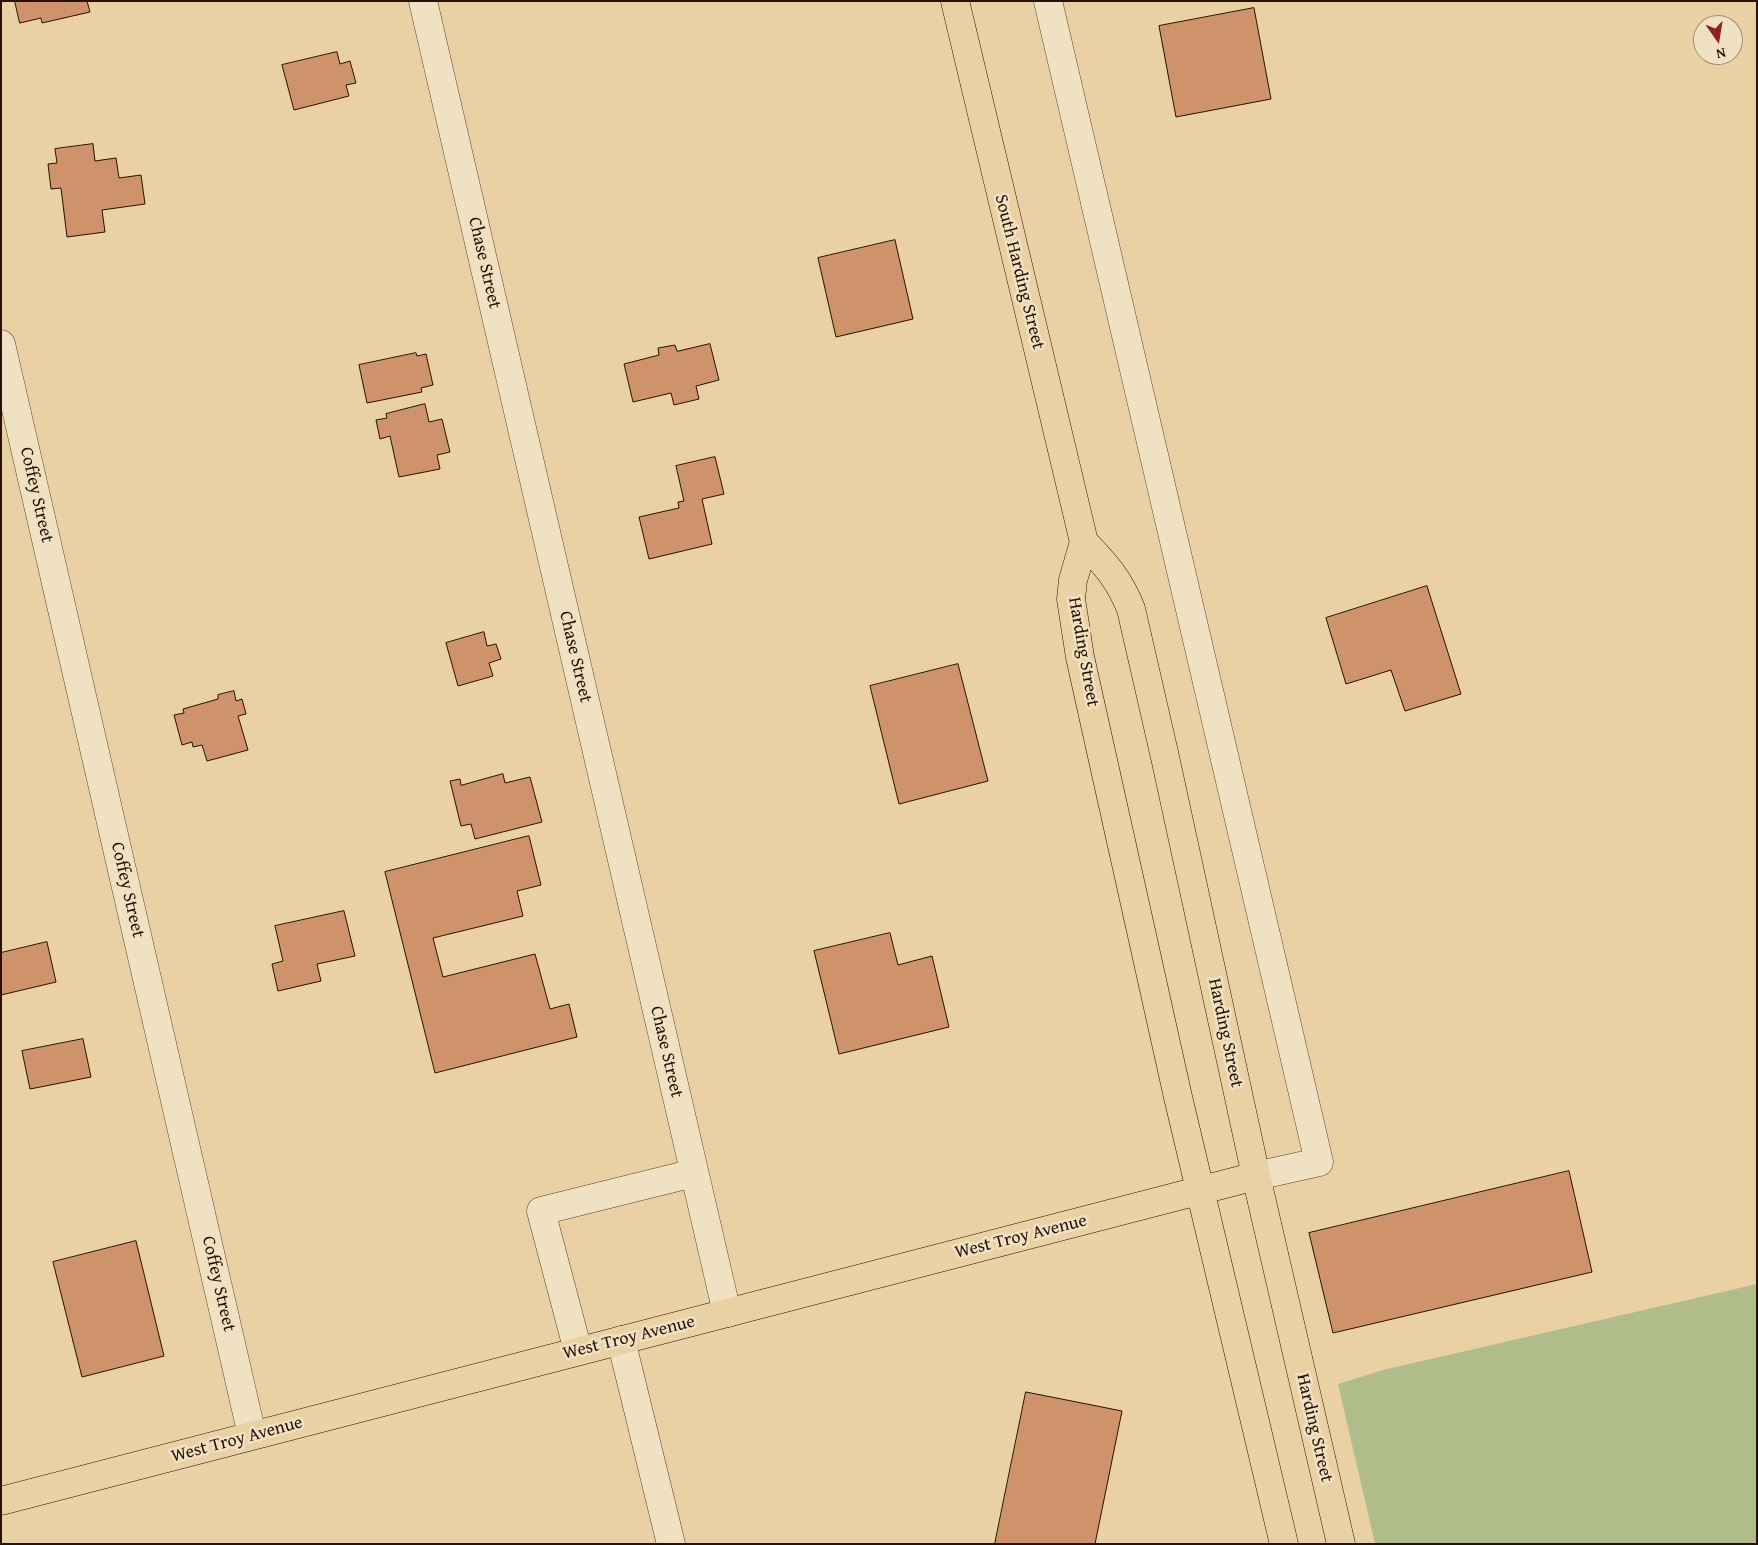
<!DOCTYPE html>
<html>
<head>
<meta charset="utf-8">
<style>
  body { margin:0 }
  #map { position:relative; width:1758px; height:1545px; overflow:hidden; background:#e9d1a3; font-family:"Gentium Book Plus",serif }
  canvas { display:block }
  .frame { position:absolute; inset:0; border:2px solid #281002; pointer-events:none }
  .north { position:absolute; left:1693px; top:15px; width:50px; height:50px; box-sizing:border-box; background:#f1e1c3; border:1px solid #a18d76; border-radius:50%; rotate:167deg; font-size:14px; font-weight:700; line-height:20px; text-align:center; color:#281002 }
  .north::after { content:''; display:block; margin:auto; width:18px; height:22px; background:#8f2418; clip-path:polygon(50% 0,100% 100%,50% 72%,0 100%) }
</style>
</head>
<body>
<div id="map">
<canvas width="1758" height="1545"></canvas>
<div class="frame"></div>
<div class="north">N</div>
</div>
<script>
const g = document.querySelector('canvas').getContext('2d');
g.lineJoin = 'round';
function fill(path, color) { g.fillStyle = color; g.fill(path, 'evenodd'); }
function trace(path, color, width, dash) { g.strokeStyle = color; g.lineWidth = width; g.lineCap = dash ? 'butt' : 'round'; g.setLineDash(dash || []); g.stroke(path); }
function label(font, color, halo, rows, align = 'center') {
  g.font = font + ' "Gentium Book Plus",serif'; g.lineWidth = 5; g.setLineDash([]); g.textBaseline = 'middle'; g.strokeStyle = halo; g.fillStyle = color; for (const [text, x, y, turn = 0] of rows) {
    g.save(); g.translate(x, y); g.rotate((+turn || 0) * Math.PI / 180); g.textAlign = isNaN(turn) ? turn : align; if (halo) g.strokeText(text, 0, 0); g.fillText(text, 0, 0); g.restore();
  }
}
fill(new Path2D(`
  M1757 1284V1544H1375L1338 1384 1383 1370Z`), '#b0bd8a');
const building = new Path2D(`
  M15 1H87L90 12 42 23 41 18 20 23Z
  M1254 8 1271 99 1176 117 1159 26Z
  M337 52 340 64 350 61 356 83 346 85 349 96 294 110 282 65Z
  M93 144 95 161 116 158 119 178 141 175 145 204 102 210 105 232 67 237 61 188 51 189 48 164 57 163 55 149Z
  M895 240 913 319 836 337 818 258Z
  M710 344 719 380 696 386 699 399 674 405 671 393 633 402 624 364 659 355 658 348 675 345 677 351Z
  M416 353 417 356 426 354 433 385 421 388 422 392 367 403 359 365Z
  M425 404 429 422 442 419 450 452 437 455 440 469 399 477 390 436 380 439 376 420 387 418 386 414Z
  M715 457 724 494 702 499 712 544 649 559 639 517 679 508 678 502 684 501 676 466Z
  M1427 586 1461 694 1405 711 1391 670 1346 684 1326 618Z
  M484 632 487 646 496 644 501 659 489 663 493 676 458 686 446 643Z
  M958 664 988 781 899 804 870 686Z
  M234 691 236 701 242 699 246 714 238 716 248 750 207 761 202 745 193 747 192 742 182 745 174 715 184 713 183 709 218 699V695Z
  M503 774 505 783 530 777 542 822 475 839 471 824 461 826 450 781 460 779 461 785Z
  M529 836 541 885 517 891 523 916 433 938 443 977 535 954 550 1009 569 1004 577 1037 435 1073 385 872Z
  M344 911 355 956 317 964 321 981 278 991 272 964 283 961 275 926Z
  M890 933 898 965 932 956 949 1027 839 1054 814 951Z
  M47 942 56 982 1 995V953Z
  M83 1039 91 1077 30 1089 22 1051Z
  M1569 1171 1592 1272 1333 1333 1309 1233Z
  M136 1241 164 1356 82 1377 53 1262Z
  M1026 1392 1122 1411 1095 1544H995Z`);
fill(building, '#cf936b');
trace(building, '#281002', 1);
const minor = new Path2D(`
  M423 1 727 1313
  M1048 1 1319 1162 1256 1176
  M1 344 252 1435
  M621 1340 671 1544
  M578 1351 541 1211 694 1173`);
const major = new Path2D(`
  M955 1 1084 542C1106 565 1119 579 1131 609L1165 757 1256 1176 1341 1544
  M1084 542 1073 580 1071 599 1080 657 1178 1097 1284 1544
  M1 1501 1256 1176`);
trace(minor, '#58402a', 29);
trace(major, '#281002', 29);
trace(minor, '#f1e1c3', 28);
trace(major, '#e9d1a3', 28);
label('18px', '#281002', '#f1e1c3', [
  ["Chase Street",484,263,77],
  ["South Harding Street",1019,272,76],
  ["Coffey Street",36,495,77],
  ["Harding Street",1083,652,80],
  ["Chase Street",575,657,77],
  ["Coffey Street",127,890,77],
  ["Harding Street",1225,1033,78],
  ["Chase Street",666,1052,77],
  ["West Troy Avenue",1021,1237,-14],
  ["Coffey Street",218,1284,77],
  ["West Troy Avenue",629,1338,-14],
  ["Harding Street",1314,1428,77],
  ["West Troy Avenue",237,1440,-15]
]);
</script>
</body>
</html>
